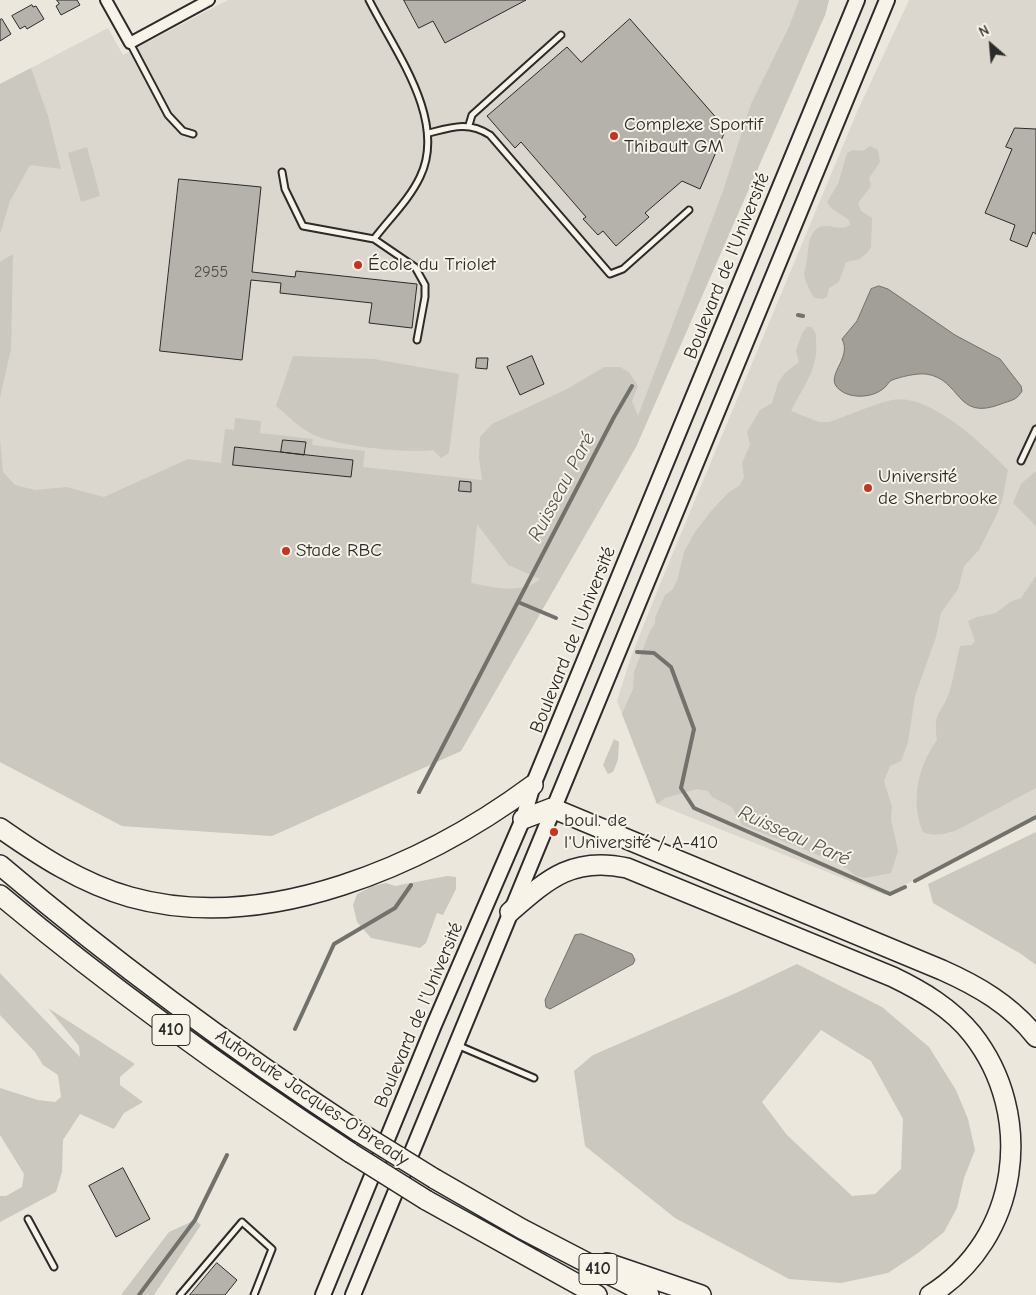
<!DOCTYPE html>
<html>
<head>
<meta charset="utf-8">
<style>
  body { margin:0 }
  #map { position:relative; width:1036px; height:1295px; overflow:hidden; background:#ebe7dd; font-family:"Comic Neue",sans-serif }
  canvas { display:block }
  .north { position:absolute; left:966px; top:20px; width:50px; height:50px; -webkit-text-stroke:4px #f7f3e8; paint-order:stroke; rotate:333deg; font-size:14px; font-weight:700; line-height:20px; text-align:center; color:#2b2b2b }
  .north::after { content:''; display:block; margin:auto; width:18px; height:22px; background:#2b2b2b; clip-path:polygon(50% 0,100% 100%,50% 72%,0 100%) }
</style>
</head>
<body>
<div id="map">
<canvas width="1036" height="1295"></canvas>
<div class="north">N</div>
</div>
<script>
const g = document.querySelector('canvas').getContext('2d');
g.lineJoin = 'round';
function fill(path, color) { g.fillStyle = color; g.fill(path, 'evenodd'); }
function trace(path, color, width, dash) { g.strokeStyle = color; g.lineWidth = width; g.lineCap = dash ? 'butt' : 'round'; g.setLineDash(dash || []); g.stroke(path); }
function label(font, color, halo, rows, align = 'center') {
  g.font = font + ' "Comic Neue",sans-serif'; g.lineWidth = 4; g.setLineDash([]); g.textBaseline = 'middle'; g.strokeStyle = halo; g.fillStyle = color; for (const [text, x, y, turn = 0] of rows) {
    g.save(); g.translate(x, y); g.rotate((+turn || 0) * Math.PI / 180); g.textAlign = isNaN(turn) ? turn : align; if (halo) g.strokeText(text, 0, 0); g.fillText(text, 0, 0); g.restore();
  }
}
fill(new Path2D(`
  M228 0H829L825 15 636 447 461 751 272 836 122 826 0 762V84L108 28 123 55Z
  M909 0H1036V817L885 895 657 804 617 701 631 657 660 584 857 112Z`), '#dbd7ce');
fill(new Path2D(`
  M799 0H829L825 15 636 447 461 751 272 836 122 826 0 762V440L3 472 15 485 35 490 66 487 104 497 188 459 221 463 225 429 234 430 235 418 261 421 260 433 313 439 312 445 365 451 363 467 482 480 479 458 480 437 492 424 567 389 604 367H620L629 372 638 386 632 401 638 416 723 191 751 104 789 27ZM477 524 508 565 540 579C523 595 491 587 471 583Z
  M31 68 48 116 61 169 30 165 10 201 0 234V84Z
  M870 146 878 150 880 162 869 178 871 186 858 203 861 211 872 218 871 247 868 252 860 259 846 262 839 282 829 288 827 297 823 299 815 298C810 293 805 281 804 274 804 271 806 269 806 266 809 255 806 233 820 227 831 223 839 232 850 225L849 220 831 208 827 202 838 184 847 153 853 150 863 151Z
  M87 147 100 196 81 202 68 153Z
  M13 254 11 349 0 398V262Z
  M807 327H811C816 331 816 335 816 341 819 369 802 388 791 411L819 422H829C850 415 871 405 892 400 929 392 985 446 1008 470L1002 501 996 516 979 550 964 566 958 589 941 613 936 637 915 696 908 742 901 761 890 766 884 781 892 807 891 820 898 851 891 873 865 878 856 876 841 864 742 825 732 807 712 797 708 791 697 789 665 798 657 804 622 714 633 689 634 672 650 631 655 624V618L665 595 672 590 677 581 684 552 695 532 712 510 729 492 739 486 744 478 742 463 750 445 747 432 760 410 772 403 778 383 785 373 799 362 796 351 802 333Z
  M293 356 374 359 459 374 449 453 441 458 433 450C408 454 337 446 314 435 300 428 288 416 276 406Z
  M1036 471V526L1013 503 1021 484Z
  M1036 576V788L957 830C945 834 935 837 923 832 910 802 918 766 937 740 933 710 940 717 949 693 954 678 956 661 960 646L972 645 975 641 968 621 977 617 996 613 1010 602 1021 598Z
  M614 739 619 742 618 760 613 772 608 774 603 765Z
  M1036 832V965L1021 954 933 903 928 884Z
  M447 876 456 877V889L443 915 437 913 426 943 420 948 371 938 357 922 353 905 357 894 373 886 386 883 395 886Z
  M797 964 882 1007 929 1047 956 1090 968 1119 975 1150 964 1178 957 1208 944 1232 918 1253 888 1273 841 1283 789 1279 675 1218 585 1146 574 1071 593 1055 736 993ZM821 1030 871 1061 903 1119 901 1169 875 1194 852 1196 787 1135 762 1102Z
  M0 973 80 1057 79 1046 48 1008 135 1064 120 1077V1085L143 1102 124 1113 114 1129 80 1114 63 1140 62 1172 56 1192 0 1222V1196H6L22 1187 24 1174 0 1135V1088L38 1100 55 1102 61 1097 58 1075 43 1065 35 1052 0 1015Z
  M195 1220 201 1225 154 1295H121L169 1232Z`), '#cbc8bf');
const water = new Path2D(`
  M879 286 888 289 955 335 1000 359 1021 386 1022 391C1016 401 1011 400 1001 404 955 422 962 379 926 374 916 373 900 377 892 380 888 382 887 386 884 388 873 398 851 399 840 390 822 377 853 359 842 339L857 321 871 289Z
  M582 934 632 954 635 960 633 964 550 1009 546 1007 545 1000 575 935Z`);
fill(water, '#a29f98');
trace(water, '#72716c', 1);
trace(new Path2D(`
  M798 315 803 316
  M518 602 556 618
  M637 652 654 653 671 667 694 729 681 788 694 808 890 894 905 887
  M419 792 614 417 632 386
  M915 881 1036 817
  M295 1029 334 944 395 908 411 885
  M139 1295 195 1220 227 1155`), '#72716c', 4);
const building = new Path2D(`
  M57 0H77L80 5 61 15 56 6 59 4Z
  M404 0H526L445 43 433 21 419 28Z
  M32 5 33 7 36 6 44 19 27 29 25 26 20 29 12 16Z
  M2 19 11 34 0 41V20Z
  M630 19 726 129 700 189 682 181 645 213 649 217 616 246 603 231 598 235 583 219 586 217 521 142 515 148 487 116 567 47 581 62Z
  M1015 128 1036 129V234L1033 232 1027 247 1010 240 1015 225 985 213 1012 149 1006 147Z
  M179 179 261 187 252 272 295 277 296 271 417 284 412 328 369 323 372 303 280 293 281 283 251 280 242 360 160 351Z
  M532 356 544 384 520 395 507 367Z
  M477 358H488L487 369 476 368Z
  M283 440 306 442 304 455 281 452Z
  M235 447 353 460 351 477 233 465Z
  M460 481 471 482V492L459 491Z
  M123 1168 150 1219 116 1237 89 1186Z
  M217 1263 237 1280 225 1295H190Z`);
fill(building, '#b5b2ab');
trace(building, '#2b2b2b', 1);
const service = new Path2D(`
  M369 0C394 50 448 120 420 177 409 200 389 219 374 239
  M130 43 168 115 183 131 193 134
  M469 125 472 115 561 35
  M429 133C452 127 469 121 490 135L610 274 623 269 689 210
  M282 172 285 189 303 226 374 239 415 267 425 285V297L417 340
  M1021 461 1036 429
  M457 1045 534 1078
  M28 1219 54 1267
  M180 1295 242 1222 272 1249 254 1295`);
const minor = new Path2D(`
  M106 0 130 43 209 0`);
const secondary = new Path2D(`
  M323 1295 434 1025 523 819 533 785 857 0
  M353 1295 887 0`);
const motorway = new Path2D(`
  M523 819 552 808 942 970C978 986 1011 1005 1036 1037
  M0 828C40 856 81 883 130 897 266 935 425 865 533 785
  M0 865C114 962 234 1050 359 1132
  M0 895C112 989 229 1073 351 1153
  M510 912C548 879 573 856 627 868L893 977C922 991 951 1008 972 1034 1036 1115 1020 1239 930 1295
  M435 1179 522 1229 649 1295
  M426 1200 597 1295
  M607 1263 701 1295`);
trace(service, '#2b2b2b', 9);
trace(minor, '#2b2b2b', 14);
trace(secondary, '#2b2b2b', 18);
trace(motorway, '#2b2b2b', 22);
trace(service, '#f7f3e8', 5);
trace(minor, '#f7f3e8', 10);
trace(secondary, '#f7f3e8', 14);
trace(motorway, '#f7f3e8', 19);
const motorwayBridge = new Path2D(`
  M359 1132 435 1179
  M351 1153 426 1200`);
trace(motorwayBridge, '#2b2b2b', 22, []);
trace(motorwayBridge, '#f7f3e8', 19);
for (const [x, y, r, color] of [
  [614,136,5,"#c8321e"],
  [358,265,5,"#c8321e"],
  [868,488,5,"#c8321e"],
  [286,551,5,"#c8321e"],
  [554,832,5,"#c8321e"]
]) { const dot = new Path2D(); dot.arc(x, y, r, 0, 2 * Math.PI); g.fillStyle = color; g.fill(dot); trace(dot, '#f7f3e8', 2); }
label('16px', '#4e4d4b', null, [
  ["2955",211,272]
]);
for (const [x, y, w] of [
  [171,1030,38],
  [598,1269,38]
]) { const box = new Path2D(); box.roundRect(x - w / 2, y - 15.5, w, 31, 4); g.fillStyle = '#f7f3e8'; g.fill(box); trace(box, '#2b2b2b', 1); }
label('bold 18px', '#2b2b2b', null, [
  ["410",171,1030],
  ["410",598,1269]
]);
label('19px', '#2b2b2b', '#f7f3e8', [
  ["Complexe Sportif",624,125],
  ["Thibault GM",624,147],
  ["École du Triolet",368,265],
  ["Université",878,477],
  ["de Sherbrooke",878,499],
  ["Stade RBC",296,551],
  ["boul. de",564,821],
  ["l'Université / A-410",564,843]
], 'left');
label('19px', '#2b2b2b', '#f7f3e8', [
  ["Boulevard de l'Université",727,266,-68],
  ["Boulevard de l'Université",573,640,-68],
  ["Boulevard de l'Université",419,1015,-67],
  ["Autoroute Jacques-O'Bready",312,1098,34]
]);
label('italic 20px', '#555451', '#f7f3e8', [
  ["Ruisseau Paré",562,487,-62],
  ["Ruisseau Paré",794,836,24]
]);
</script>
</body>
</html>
